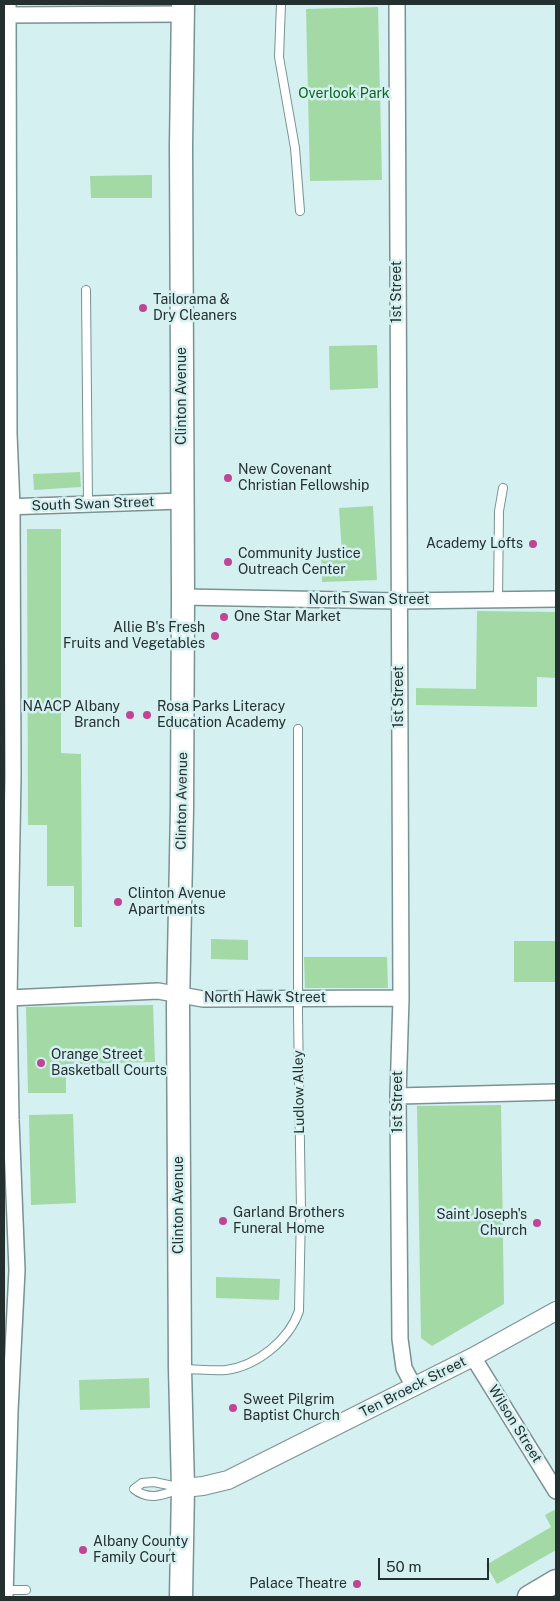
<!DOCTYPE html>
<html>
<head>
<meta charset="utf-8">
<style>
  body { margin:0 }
  #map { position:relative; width:560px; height:1601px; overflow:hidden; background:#d5f0f1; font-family:"Public Sans",sans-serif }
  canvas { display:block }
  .frame { position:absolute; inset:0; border:5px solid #242f2f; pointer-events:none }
  .scale { position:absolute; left:378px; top:1558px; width:111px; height:22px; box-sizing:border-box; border:2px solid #242f2f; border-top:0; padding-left:6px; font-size:15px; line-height:18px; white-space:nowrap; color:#242f2f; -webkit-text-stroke:4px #d5f0f1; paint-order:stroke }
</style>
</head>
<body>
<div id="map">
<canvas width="560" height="1601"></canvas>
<div class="frame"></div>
<div class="scale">50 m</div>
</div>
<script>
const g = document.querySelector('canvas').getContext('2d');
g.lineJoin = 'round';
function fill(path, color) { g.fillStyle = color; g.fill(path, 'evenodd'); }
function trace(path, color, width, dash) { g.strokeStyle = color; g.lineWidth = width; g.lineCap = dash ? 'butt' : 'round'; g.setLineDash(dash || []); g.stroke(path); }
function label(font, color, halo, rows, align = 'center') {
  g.font = font + ' "Public Sans",sans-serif'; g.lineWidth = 5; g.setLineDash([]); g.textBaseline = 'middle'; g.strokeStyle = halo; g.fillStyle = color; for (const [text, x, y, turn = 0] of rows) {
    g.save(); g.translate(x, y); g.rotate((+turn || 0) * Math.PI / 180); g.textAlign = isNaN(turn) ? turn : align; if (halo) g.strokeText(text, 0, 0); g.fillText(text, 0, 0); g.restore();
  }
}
fill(new Path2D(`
  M378 7 382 180 310 181 306 9Z
  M152 175V198H91L90 176Z
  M377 345 378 388 330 390 329 346Z
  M80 472 81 487 34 490 33 474Z
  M373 506 377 580 322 582 321 555 342 554 339 508Z
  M27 529H61V753L81 754 82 927H74V886H47V825H28Z
  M477 611 556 612V678L537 677V707L416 705V688L476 689Z
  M211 939 248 940V960L211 959Z
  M514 941H556V982H514Z
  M304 957H387L388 988H305Z
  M153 1005 155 1062 66 1064V1093H28L26 1007Z
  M501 1105 504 1304 432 1346 421 1338 417 1106Z
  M73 1114 76 1203 31 1205 29 1115Z
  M216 1277 280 1279 279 1300 216 1298Z
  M149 1378 150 1408 80 1410 79 1380Z
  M556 1509V1550L497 1584 486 1565 551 1527 545 1515Z`), '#a3d9a4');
const service = new Path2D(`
  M281 4 279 57 295 148 300 211
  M86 290 88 504
  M498 599 499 511 503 488
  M182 1369C196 1369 212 1371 226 1370 257 1366 289 1340 299 1311L301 1211 298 1014V729
  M154 1482 183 1488C165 1494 150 1502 134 1489L142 1483Z
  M5 1590H26`);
const minor = new Path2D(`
  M397 4 401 998 398 1096 400 1339 404 1368 414 1387
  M4 15 183 14
  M4 507 182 501
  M183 597 398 601 556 599
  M9 998 158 991 203 999 401 998
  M398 1096 556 1092
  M473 1357 556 1491
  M5 1597 10 1411 17 1270 11 1120 9 998 13 776 12 507 9 434 8 4`);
const tertiary = new Path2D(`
  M183 1488 203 1486 228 1480 473 1357 556 1311`);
const primary = new Path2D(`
  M181 1597 183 1488 180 1369 178 1006 182 809 183 597 181 146 183 4
  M529 1597 556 1581`);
trace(service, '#799293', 10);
trace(minor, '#799293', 18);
trace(tertiary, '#799293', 20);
trace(primary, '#799293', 25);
trace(service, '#fff', 8);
trace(minor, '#fff', 15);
trace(tertiary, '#fff', 18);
trace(primary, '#fff', 22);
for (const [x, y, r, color] of [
  [143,308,5,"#c14595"],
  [228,478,5,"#c14595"],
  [533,544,5,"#c14595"],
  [228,562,5,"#c14595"],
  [224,617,5,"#c14595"],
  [215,636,5,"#c14595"],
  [130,715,5,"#c14595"],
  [147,715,5,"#c14595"],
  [118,902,5,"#c14595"],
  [41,1063,5,"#c14595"],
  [223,1221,5,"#c14595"],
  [537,1223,5,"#c14595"],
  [233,1408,5,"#c14595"],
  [83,1550,5,"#c14595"],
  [357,1584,5,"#c14595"]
]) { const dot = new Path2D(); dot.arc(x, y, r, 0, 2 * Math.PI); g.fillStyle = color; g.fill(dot); trace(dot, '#d5f0f1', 2); }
label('14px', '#07681a', '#d5f0f1', [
  ["Overlook Park",344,94]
]);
label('14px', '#242f2f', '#d5f0f1', [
  ["1st Street",397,292,-90],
  ["Clinton Avenue",182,396,-90],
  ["South Swan Street",93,504,-2],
  ["North Swan Street",369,600],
  ["1st Street",399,697,-90],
  ["Clinton Avenue",182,801,-89],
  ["North Hawk Street",265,998],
  ["Ludlow Alley",299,1092,-91],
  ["1st Street",398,1102,-90],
  ["Clinton Avenue",179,1205,-90],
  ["Ten Broeck Street",413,1387,-27],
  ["Wilson Street",515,1424,58]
]);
label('14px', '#242f2f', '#d5f0f1', [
  ["Tailorama &",153,300],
  ["Dry Cleaners",153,316],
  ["New Covenant",238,470],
  ["Christian Fellowship",238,486],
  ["Academy Lofts",523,544,"right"],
  ["Community Justice",238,554],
  ["Outreach Center",238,570],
  ["One Star Market",234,617],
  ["Allie B's Fresh",205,628,"right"],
  ["Fruits and Vegetables",205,644,"right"],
  ["NAACP Albany",120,707,"right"],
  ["Branch",120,723,"right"],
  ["Rosa Parks Literacy",157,707],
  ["Education Academy",157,723],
  ["Clinton Avenue",128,894],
  ["Apartments",128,910],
  ["Orange Street",51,1055],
  ["Basketball Courts",51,1071],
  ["Garland Brothers",233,1213],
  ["Funeral Home",233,1229],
  ["Saint Joseph's",527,1215,"right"],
  ["Church",527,1231,"right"],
  ["Sweet Pilgrim",243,1400],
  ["Baptist Church",243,1416],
  ["Albany County",93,1542],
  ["Family Court",93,1558],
  ["Palace Theatre",347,1584,"right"]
], 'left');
</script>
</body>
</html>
